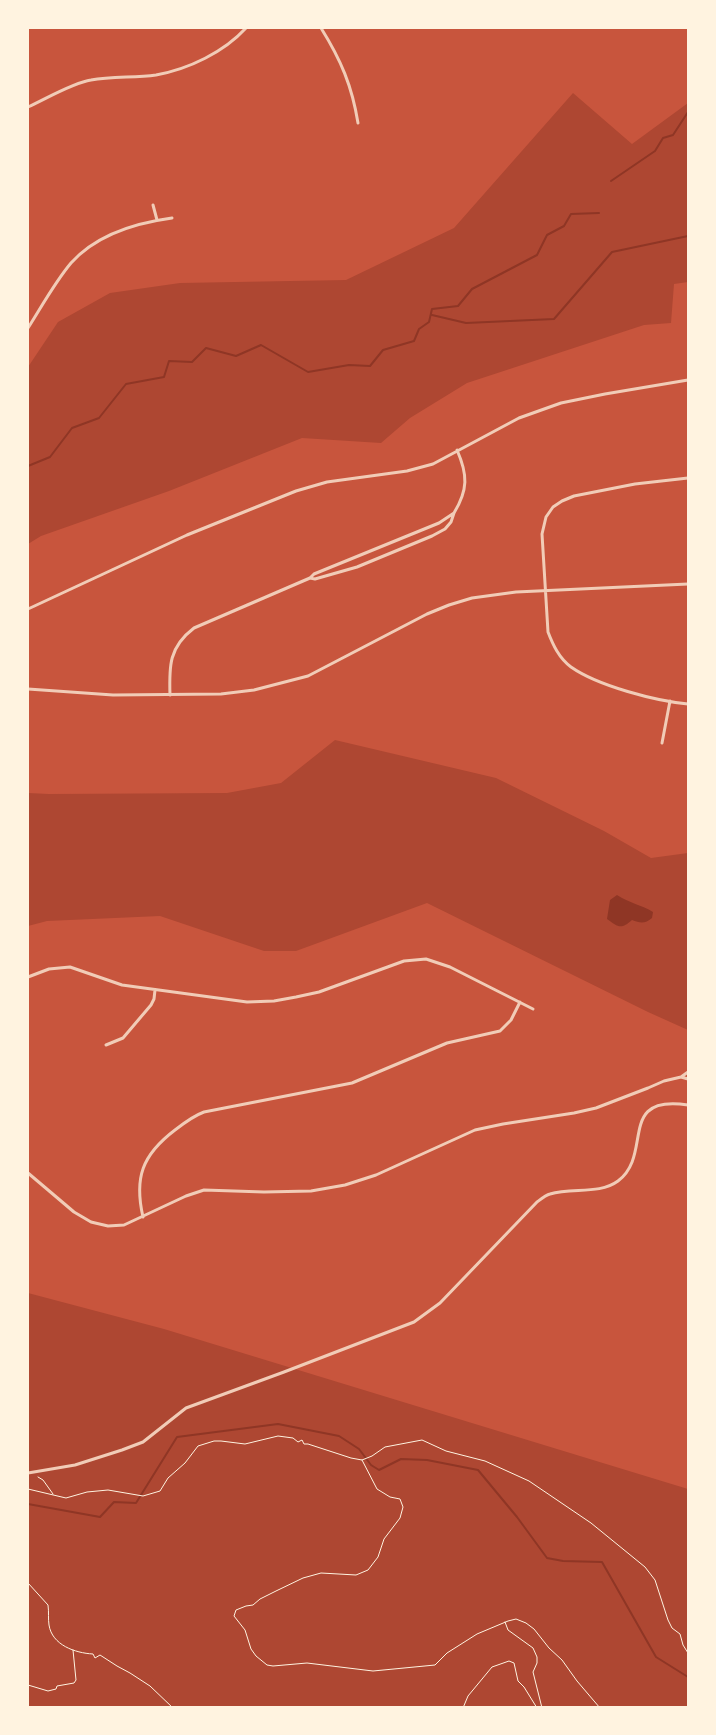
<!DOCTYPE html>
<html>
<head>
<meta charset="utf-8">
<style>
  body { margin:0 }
  #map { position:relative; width:716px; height:1735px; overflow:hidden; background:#c8553d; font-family:"IBM Plex Sans",sans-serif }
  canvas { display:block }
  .frame { position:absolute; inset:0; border:29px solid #fff3e0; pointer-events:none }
</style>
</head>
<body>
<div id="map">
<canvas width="716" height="1735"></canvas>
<div class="frame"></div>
</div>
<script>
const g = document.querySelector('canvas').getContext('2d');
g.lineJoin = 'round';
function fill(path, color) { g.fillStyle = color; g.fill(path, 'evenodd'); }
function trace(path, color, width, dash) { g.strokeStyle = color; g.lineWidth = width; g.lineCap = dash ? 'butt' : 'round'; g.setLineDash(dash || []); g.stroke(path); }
fill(new Path2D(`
  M573 93 632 144 688 103V282L674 284 671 323 644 325 467 383 410 418 381 443 302 438 169 491 41 536 28 544V367L58 322 110 293 180 283 346 280 454 228Z
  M335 740 496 778 604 831 651 858 688 853V1030L648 1012 427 903 296 951H264L160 916 47 921 28 926V793L49 794 227 793 281 783Z
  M28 1293 164 1329 688 1489V1707H28Z`), '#ae4732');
fill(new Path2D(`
  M617 895C629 903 642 905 653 912L652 918C645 924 640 923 632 920 621 930 618 927 607 919L610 900Z`), '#8f3625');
trace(new Path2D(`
  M611 181 655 151 663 138 673 135 688 112
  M432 315 466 323 554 319 612 252 688 236
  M28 466 50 457 72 428 99 418 126 384 164 377 169 361 192 362 206 348 236 356 261 345 308 372 349 365 370 366 383 350 414 341 419 329 429 322 432 309 458 306 472 289 537 255 547 235 564 226 571 214 599 213
  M28 1505V1504L100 1517 114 1502 136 1503 177 1437 278 1424 339 1436 359 1449 371 1465 379 1470 401 1459 427 1460 478 1470 517 1517 547 1558 563 1561 602 1562 656 1657 688 1677`), '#8f3625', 2);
trace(new Path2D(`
  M362 1460 377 1489 390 1497 400 1499 403 1507 400 1518 384 1539 378 1557 368 1570 356 1575 321 1573 303 1578 276 1591 260 1599 253 1605 246 1606 236 1610 234 1616 245 1630 251 1649 256 1656 267 1665 273 1666 307 1663 373 1671 435 1665 447 1653 477 1634 508 1621 516 1619 526 1623 534 1629 549 1648 562 1660 577 1681 600 1708
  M38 1477 43 1480 53 1494
  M28 1489 66 1498 87 1492 108 1490 143 1496 160 1491 168 1478 185 1463 198 1446 214 1441H221L245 1444 278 1436 293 1438 298 1442 302 1440 304 1444H308L351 1458 362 1460 372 1456 385 1447 422 1440 446 1451 485 1461 529 1481 591 1523 645 1567 655 1580 668 1620 672 1628 680 1634 683 1645 688 1653
  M28 1583 48 1605C49 1612 48 1619 49 1625 52 1645 75 1653 93 1654L95 1658 100 1655 117 1666 130 1673 150 1686 173 1708
  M505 1622 508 1630 533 1648 537 1657V1663L533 1672 542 1708
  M28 1685 48 1691 56 1689 57 1686 74 1683 76 1680 73 1650
  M463 1708 468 1696 492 1667 509 1661 514 1663 518 1681 524 1687 537 1708`), '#fff3e0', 1);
trace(new Path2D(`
  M321 28C341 60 352 86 358 123
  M28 107C46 99 72 83 91 80 112 76 134 78 156 75 189 69 224 52 246 28
  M153 205 157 220
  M28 328C42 306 55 282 71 263 97 234 135 223 172 218
  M688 478 635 484 574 496 562 501 553 507 546 517 542 534 548 632C553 645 559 658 571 667 598 686 656 701 688 704
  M454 513C468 490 468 475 457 450
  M28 609 187 535 296 491 327 482 407 471 433 464 519 418 561 403 605 394 688 380
  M28 689 113 695 221 694 254 690 308 676 427 614 449 605 472 598 516 592 688 584
  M170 695C169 666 169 647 194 628L310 578 314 574 439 523 454 513 451 522 445 529 432 536 357 567 315 579 310 578
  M662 743 670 701
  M28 977 49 969 70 967 122 985 247 1002 274 1001 296 997 319 992 404 961 426 959 450 967 533 1009
  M106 1045 123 1038 151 1005 154 999 155 990
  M681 1077 688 1079
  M28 1173 74 1212 91 1222 108 1226 124 1225 186 1196 204 1190 264 1192 311 1191 345 1185 376 1175 475 1130 503 1124 574 1113 596 1108 648 1088 664 1081 681 1077 688 1072
  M143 1217C134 1178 142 1155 175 1130 184 1123 193 1116 204 1112L352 1083 447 1043 500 1031 511 1020 520 1002
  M28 1473 75 1465 122 1450 143 1442 186 1408 284 1372 414 1322 440 1303 537 1202C541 1199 546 1195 550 1194 572 1187 599 1195 618 1181 654 1154 616 1094 688 1105`), '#f1ccb7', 3);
</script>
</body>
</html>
